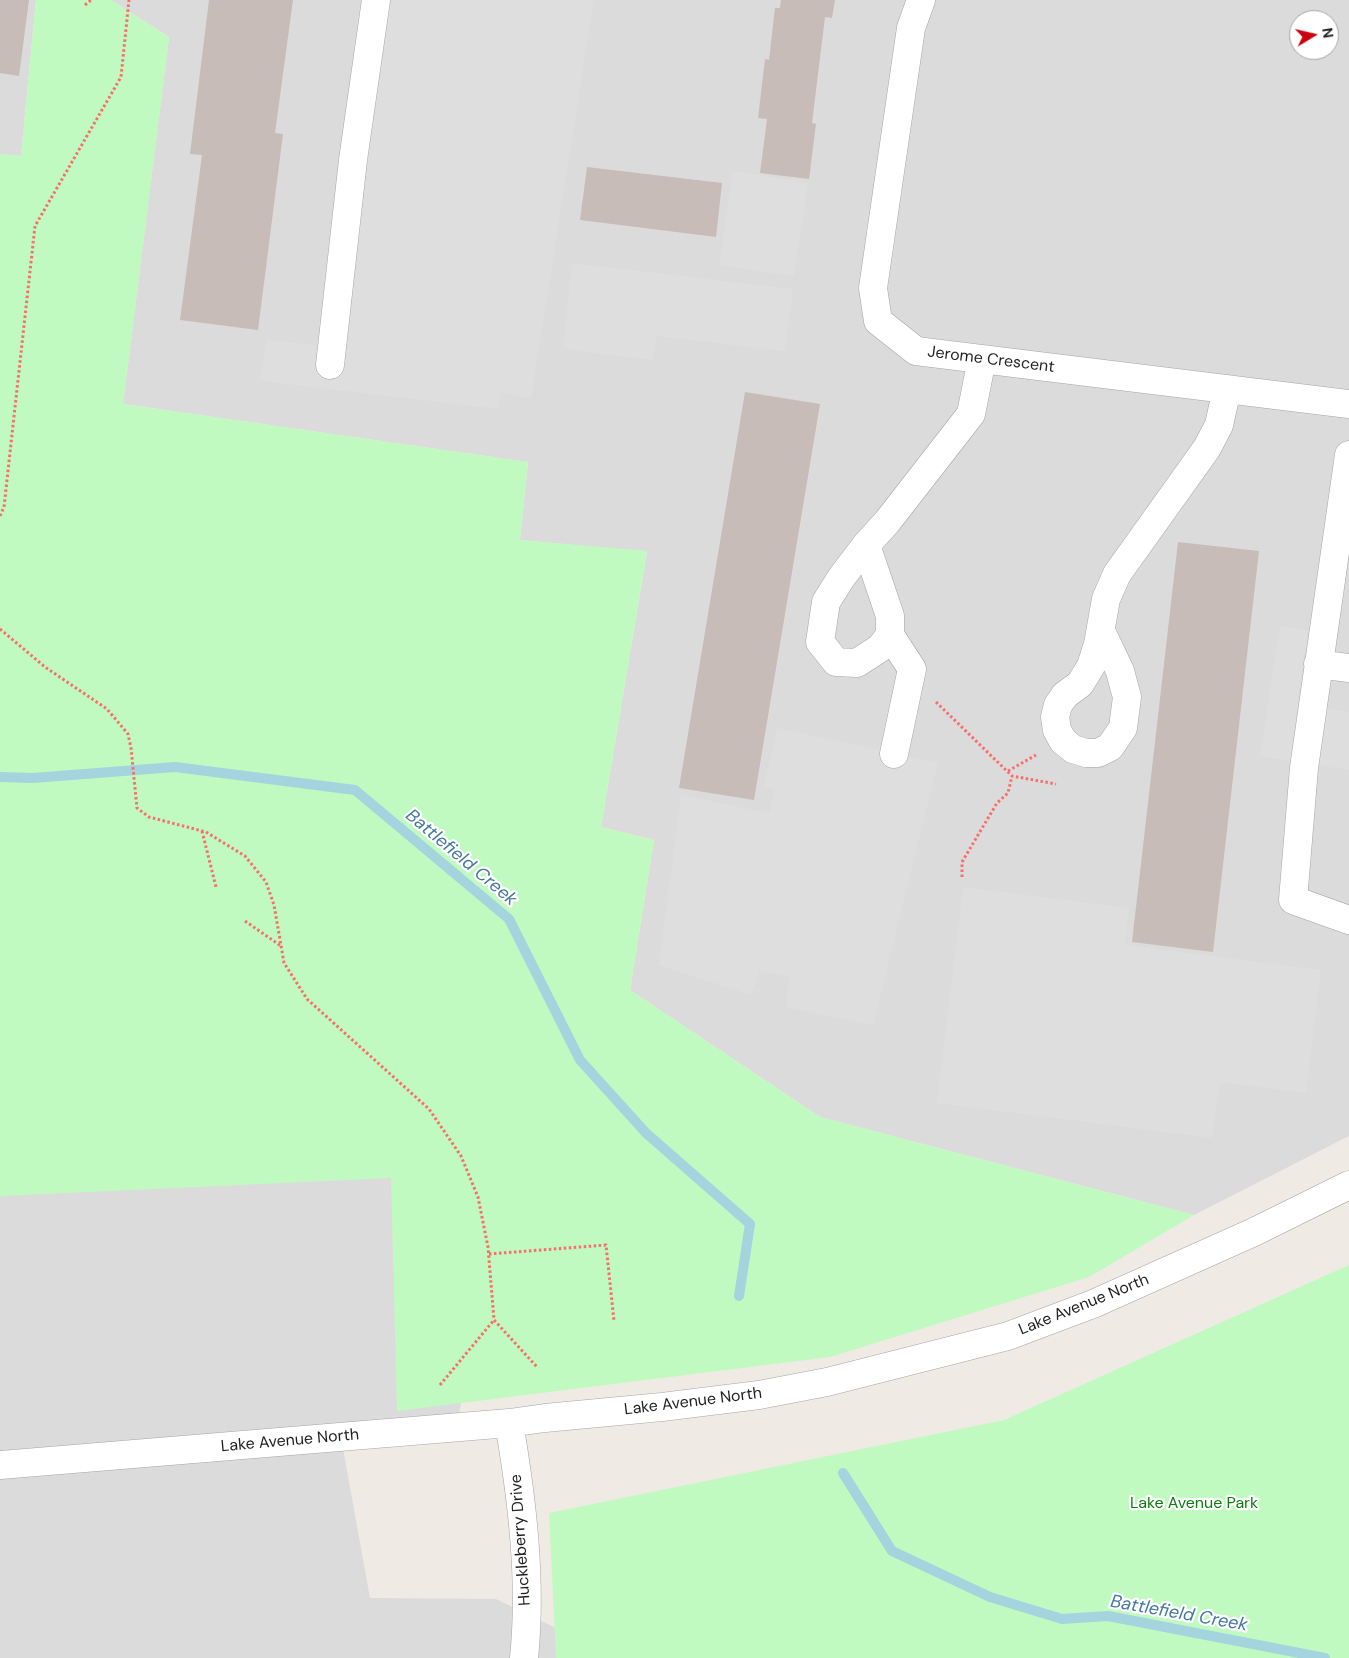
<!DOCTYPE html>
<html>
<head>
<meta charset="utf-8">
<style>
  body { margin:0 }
  #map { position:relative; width:1349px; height:1658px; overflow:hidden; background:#efeae4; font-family:"DM Sans",sans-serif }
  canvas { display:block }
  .north { position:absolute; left:1289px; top:10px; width:50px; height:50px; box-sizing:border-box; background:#fff; border:1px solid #a5a5a5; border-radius:50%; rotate:81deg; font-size:14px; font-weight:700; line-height:20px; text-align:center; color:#1e1e1e }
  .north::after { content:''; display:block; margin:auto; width:18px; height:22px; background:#cc000e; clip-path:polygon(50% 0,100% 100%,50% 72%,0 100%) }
</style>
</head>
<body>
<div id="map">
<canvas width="1349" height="1658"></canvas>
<div class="north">N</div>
</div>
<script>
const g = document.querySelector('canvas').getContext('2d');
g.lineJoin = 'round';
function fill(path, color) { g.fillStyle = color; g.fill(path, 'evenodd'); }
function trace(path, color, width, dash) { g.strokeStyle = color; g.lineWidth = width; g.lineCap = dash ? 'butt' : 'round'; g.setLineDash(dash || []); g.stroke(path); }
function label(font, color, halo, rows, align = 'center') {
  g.font = font + ' "DM Sans",sans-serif'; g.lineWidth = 4.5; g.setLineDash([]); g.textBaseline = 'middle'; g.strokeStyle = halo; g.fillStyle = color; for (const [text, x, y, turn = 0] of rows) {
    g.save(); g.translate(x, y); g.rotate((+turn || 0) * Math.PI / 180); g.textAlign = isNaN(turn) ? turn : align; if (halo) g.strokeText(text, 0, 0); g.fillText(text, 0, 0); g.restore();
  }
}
fill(new Path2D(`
  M0 0H36L21 156 0 154Z
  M111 0H1349V1136L1194 1215 820 1117 630 990 654 840 601 827 647 552 520 540 528 462 123 404 169 37ZM1299 20H1329V50H1299Z
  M0 1146 422 1158 466 1374 457 1427 340 1432 370 1598 496 1599 618 1658H0Z`), '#dcdbdb');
fill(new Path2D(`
  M36 0H111L169 37 123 404 528 462 520 540 647 551 601 827 654 840 630 990 820 1117 1194 1215 1089 1277 830 1357 397 1411 391 1178 0 1196V154L21 156Z
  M1349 1265V1658H556L549 1513 1004 1420Z`), '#c0fac0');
fill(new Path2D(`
  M360 0H594L531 399 501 392 498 409 260 381 267 340 317 345Z
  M733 171 808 183 794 276 719 265Z
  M572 263 793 289 785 351 657 336 653 360 563 349Z
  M1280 626 1308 630 1297 704 1349 712V770L1260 756Z
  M777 728 938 763 873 1025 786 1007 790 976 760 971 751 995 659 965 681 795 769 813 774 789 764 787Z
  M963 887 1129 908 1125 945 1321 970 1306 1093 1220 1082 1212 1138 937 1103Z`), '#dedede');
trace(new Path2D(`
  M0 777 33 778 175 767 355 790 509 919 580 1060 646 1133 750 1224 739 1296
  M843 1473 892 1551 990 1597 1062 1619 1108 1616 1325 1658`), '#a4d4dd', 10);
fill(new Path2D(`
  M0 0H29L19 76 0 73Z
  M209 0H293L275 133 283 134 258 330 180 320 202 155 190 154Z
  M781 0H835L832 18 825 17 812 123 816 124 809 179 760 173 767 119 758 118 765 59 769 60 775 8H780Z
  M587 167 722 183 716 237 580 220Z
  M745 392 820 404 754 800 679 788Z
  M1178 542 1259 551 1213 952 1132 942Z`), '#c7bcb7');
const minor = new Path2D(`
  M921 0 911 28 873 288 878 321 916 351 1349 404
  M330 365 353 160 376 0
  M1349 455 1304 768 1293 900 1349 920
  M866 545 890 616V635L880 648 857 663 836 662 820 642 826 602 841 578 866 545 887 522 971 414 982 359
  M1101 631 1120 671 1127 697 1123 728 1110 747 1098 753H1086L1073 749 1063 741 1057 730 1055 717 1058 705 1065 695 1080 684 1091 666 1098 644 1106 599 1117 574 1207 448 1219 425 1227 389
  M890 635 912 669 894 754
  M1318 664 1349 668
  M509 1423C522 1499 532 1581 524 1658
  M0 1465 509 1423 545 1418 662 1407 759 1395 827 1382 1008 1336 1093 1304 1254 1232 1349 1185`);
trace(minor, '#a5a5a5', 29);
trace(new Path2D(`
  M85 5 91 0
  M0 516 4 507 35 226 121 77 129 0
  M0 629 45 667 107 709 128 734 131 748 137 808 149 817 206 832 245 856 266 882 274 905 284 963 307 999 429 1109 461 1156 478 1197 488 1247 494 1320 537 1367
  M936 702 1012 776 1056 784
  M1008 771 1036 755
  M202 831 216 887
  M962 877V862L997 803 1008 793 1012 776
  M245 921 281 946
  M489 1254 606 1245 614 1321
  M440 1385 494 1320`), '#fa6e69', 3, [2.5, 2.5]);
trace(minor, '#fff', 28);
label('16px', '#1e1e1e', '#fff', [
  ["Jerome Crescent",991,360,7],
  ["Lake Avenue North",1084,1305,-22],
  ["Lake Avenue North",693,1402,-7],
  ["Lake Avenue North",290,1441,-5],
  ["Huckleberry Drive",521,1540,-94]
]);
label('16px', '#0b7d0c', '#fff', [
  ["Lake Avenue Park",1194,1504]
]);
label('italic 18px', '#44789e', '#fff', [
  ["Battlefield Creek",461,858,40],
  ["Battlefield Creek",1179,1614,10]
]);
</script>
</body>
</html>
